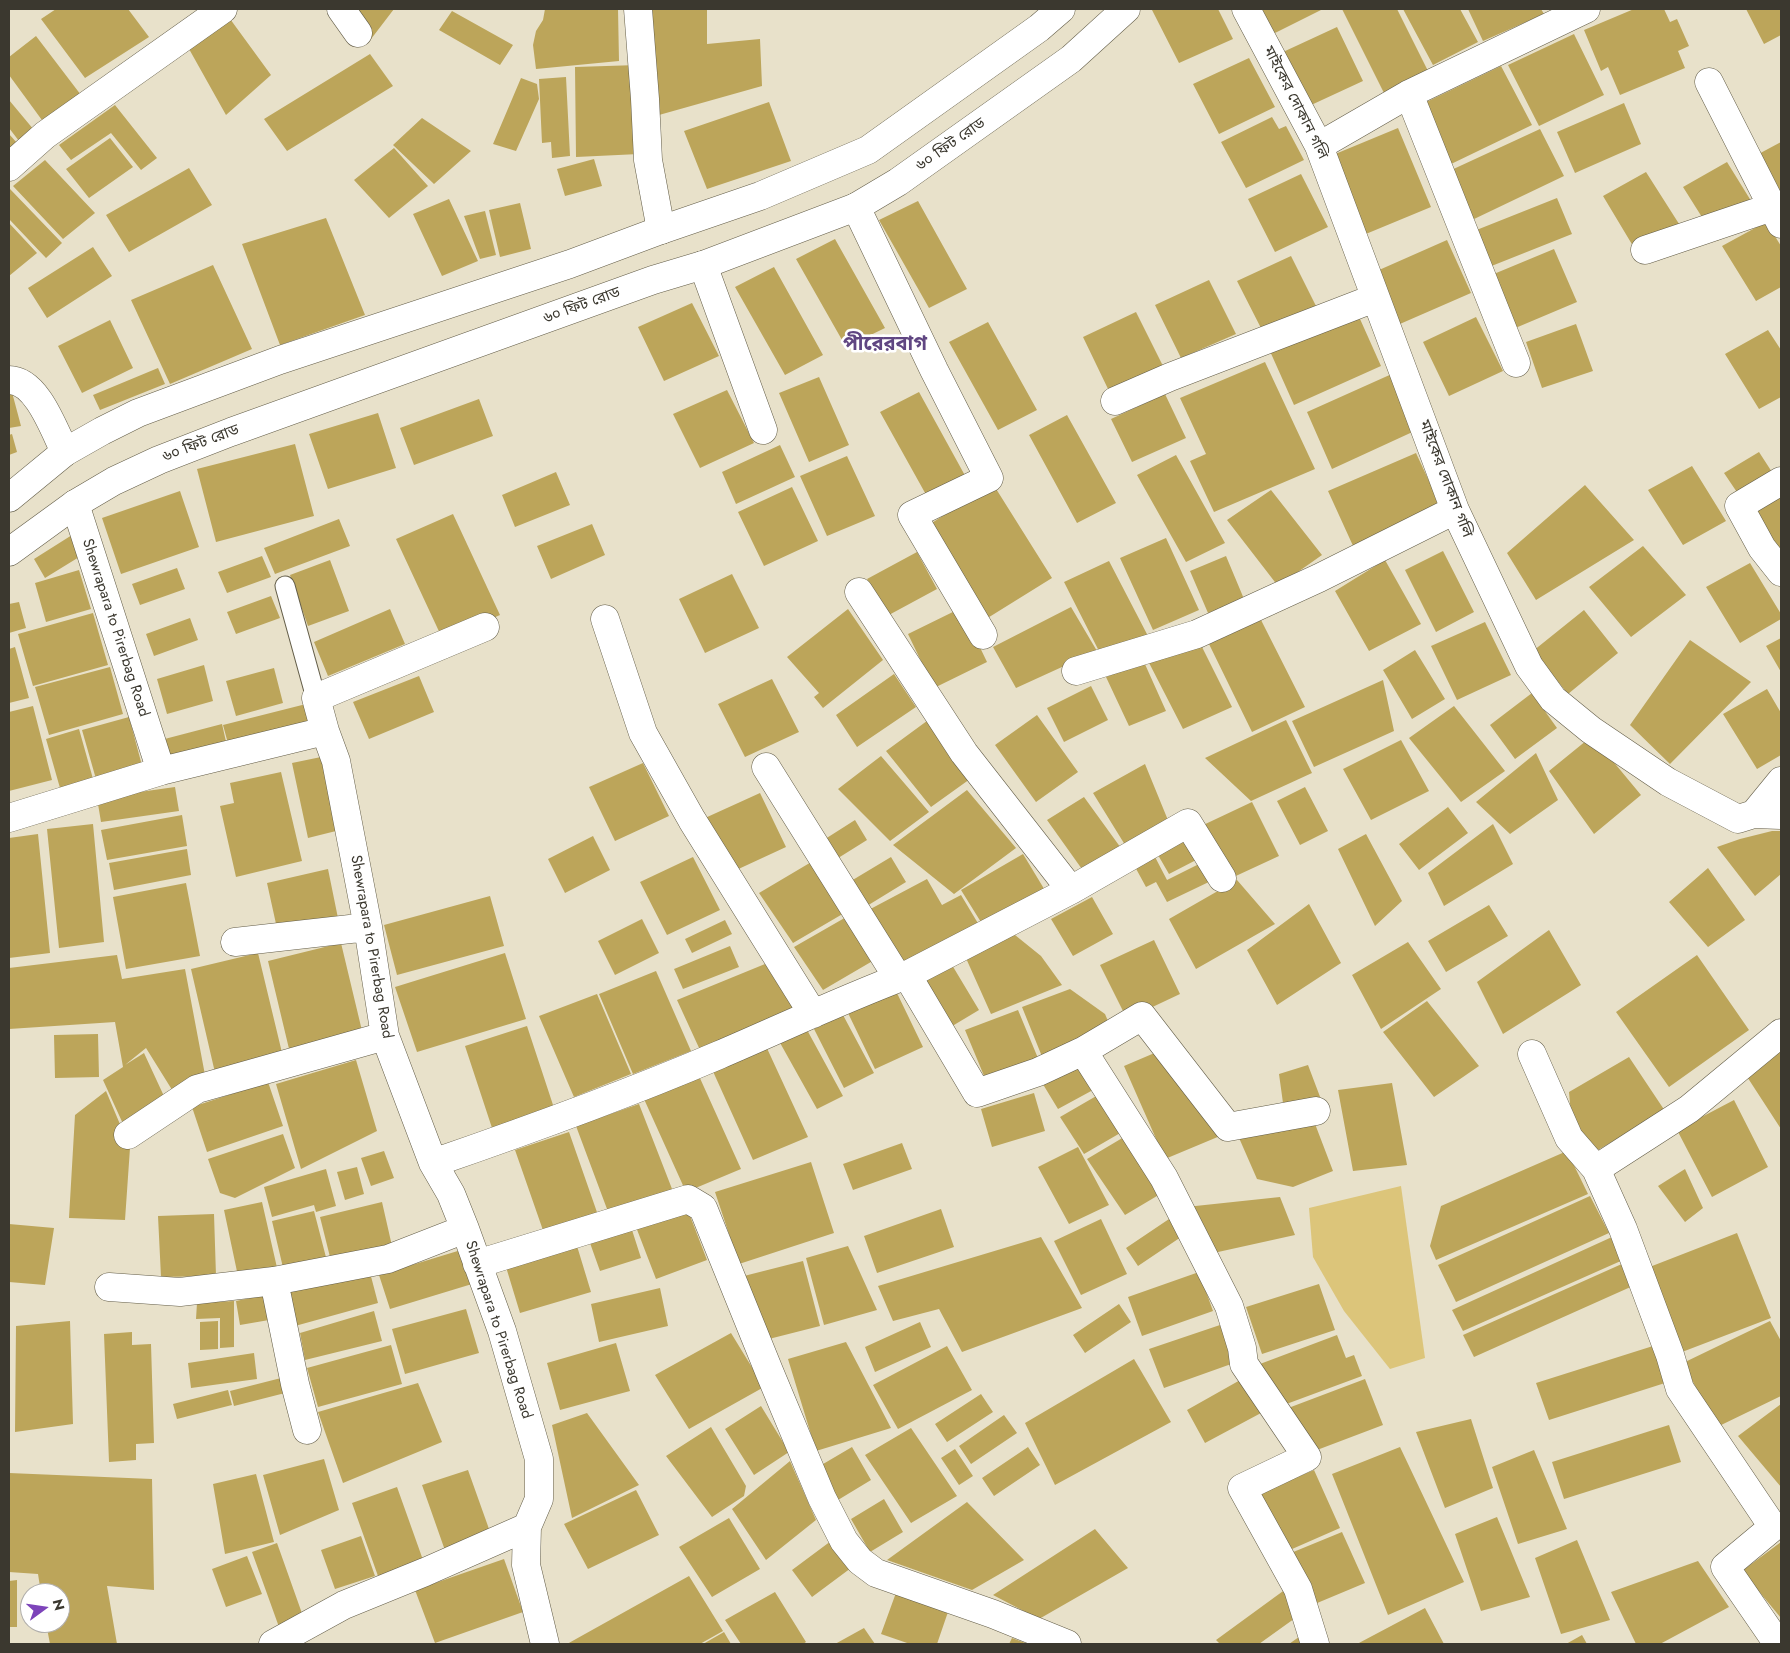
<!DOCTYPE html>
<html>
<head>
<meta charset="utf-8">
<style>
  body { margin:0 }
  #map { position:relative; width:1790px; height:1653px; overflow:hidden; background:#e8e1ca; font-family:Jost,sans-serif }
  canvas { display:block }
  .frame { position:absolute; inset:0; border:10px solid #3b382f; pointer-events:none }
  .north { position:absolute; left:20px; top:1583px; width:50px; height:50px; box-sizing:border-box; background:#fff; border:1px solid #b1afac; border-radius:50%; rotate:76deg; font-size:14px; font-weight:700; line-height:20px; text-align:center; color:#3b382f }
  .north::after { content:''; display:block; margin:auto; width:18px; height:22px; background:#7d44ba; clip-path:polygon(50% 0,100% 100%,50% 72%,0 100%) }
</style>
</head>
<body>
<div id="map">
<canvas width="1790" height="1653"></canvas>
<div class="frame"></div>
<div class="north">N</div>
</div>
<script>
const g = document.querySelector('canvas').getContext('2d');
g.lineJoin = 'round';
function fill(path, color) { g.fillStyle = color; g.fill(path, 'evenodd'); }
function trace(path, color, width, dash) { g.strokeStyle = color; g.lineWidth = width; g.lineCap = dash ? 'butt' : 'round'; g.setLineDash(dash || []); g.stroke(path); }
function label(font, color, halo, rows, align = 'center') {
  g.font = font + ' Jost,"Noto Sans Bengali",sans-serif'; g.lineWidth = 5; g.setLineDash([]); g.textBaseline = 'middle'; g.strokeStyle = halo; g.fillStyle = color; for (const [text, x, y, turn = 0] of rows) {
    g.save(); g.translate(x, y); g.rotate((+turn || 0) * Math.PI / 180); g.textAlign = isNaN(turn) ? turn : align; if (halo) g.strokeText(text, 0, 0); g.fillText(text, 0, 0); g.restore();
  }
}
fill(new Path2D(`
  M1401 1186 1425 1358 1390 1369 1344 1311 1313 1257 1309 1208Z`), '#dcc57a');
fill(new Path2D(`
  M56 9H128L149 37 85 78 41 19Z
  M328 9H394L368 43Z
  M545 9H618L619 61 536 69 533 45 536 31 543 20Z
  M650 9H707V44L760 39 762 86 659 115Z
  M1155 9H1218L1233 39 1179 63 1152 10Z
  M1256 9H1323L1271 35Z
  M1342 9H1397L1431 77 1386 97Z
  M1403 9H1460L1478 42 1433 65Z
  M1468 9H1541L1544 14 1483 41Z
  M1634 9H1664L1670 22 1677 19 1689 46 1678 51 1685 68 1620 95 1608 67 1601 71 1584 30Z
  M1746 9H1781V35L1764 44Z
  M452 11 513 45 500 65 439 30Z
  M225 12 271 75 226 115 184 40Z
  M1337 27 1363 81 1309 106 1283 52Z
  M1574 34 1604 95 1539 126 1508 65Z
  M36 36 84 99 47 127 9 75V57Z
  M370 54 393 86 287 151 264 119Z
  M1249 58 1275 107 1219 134 1193 84Z
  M638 65 639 154 576 157 575 67Z
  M1501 66 1532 125 1449 165 1418 106Z
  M566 77 570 156 552 158 551 142 542 143 539 79Z
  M521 78 537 84 539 99 516 151 493 144Z
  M9 100 34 130 19 141 9 128Z
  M769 102 791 161 707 189 684 131Z
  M1624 103 1641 144 1575 173 1557 132Z
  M115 105 157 158 141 170 111 133 71 160 59 145Z
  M1272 117 1279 129 1286 126 1304 160 1246 188 1221 142Z
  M422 118 471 151 434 184 393 145Z
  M1398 128 1431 207 1361 236 1328 157Z
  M1540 129 1564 176 1472 220 1447 172Z
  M9 134 18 144 9 151Z
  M110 138 133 167 89 198 66 169Z
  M1781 142V204L1753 157Z
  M394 148 428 186 389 218 354 180Z
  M594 159 602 186 565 196 557 169Z
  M45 160 95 213 63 239 13 186Z
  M1727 162 1761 217 1717 241 1683 187Z
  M189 168 212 205 129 252 106 215Z
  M1646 172 1681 227 1636 251 1603 196Z
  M1301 174 1328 227 1275 252 1248 199Z
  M10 189 62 243 46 258 9 219Z
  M1557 198 1572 234 1489 267 1474 231Z
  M449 199 478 261 442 276 413 214Z
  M918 201 967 289 929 308 879 220Z
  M520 203 531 249 500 257 489 210Z
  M485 211 496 255 480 259 464 216Z
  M326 218 365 315 280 345 242 244Z
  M1766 222 1781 246V287L1756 301 1722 246Z
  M9 223 37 253 9 276Z
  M835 239 885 328 846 347 796 259Z
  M1447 240 1471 293 1393 327 1370 274Z
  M93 247 112 276 47 318 28 288Z
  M1554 249 1577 302 1513 329 1489 276Z
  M1291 256 1318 310 1264 334 1237 281Z
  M213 265 252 349 170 384 131 300Z
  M774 267 823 355 785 375 735 287Z
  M1209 280 1236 334 1181 358 1155 305Z
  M692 303 719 356 664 381 638 327Z
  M1356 310 1381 366 1294 405 1269 349Z
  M1136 312 1163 366 1109 391 1083 337Z
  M1476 317 1503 371 1449 396 1423 342Z
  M110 320 133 368 82 393 58 346Z
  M988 322 1037 410 998 430 949 342Z
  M1576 324 1593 371 1542 388 1526 342Z
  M1768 330 1781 350V397L1759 409 1725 354Z
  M1265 362 1315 469 1214 512 1190 461 1206 454 1180 398Z
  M158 368 165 384 100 410 93 395Z
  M1394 373 1419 429 1332 469 1307 412Z
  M819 377 849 445 809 462 779 393Z
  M9 381 21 426 9 428Z
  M727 390 754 443 700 468 673 414Z
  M919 392 968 481 929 500 880 412Z
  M1165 394 1186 438 1132 462 1111 419Z
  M479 399 493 436 414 465 400 428Z
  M378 413 396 468 328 489 309 434Z
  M1067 415 1116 503 1077 523 1029 435Z
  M12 434 17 452 9 455V435Z
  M295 444 314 516 216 542 197 469Z
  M780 445 795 477 736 504 722 472Z
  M1759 452 1781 486 1749 510 1724 473Z
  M1416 453 1442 509 1354 548 1328 491Z
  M1176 455 1225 543 1186 562 1137 475Z
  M847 456 875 516 827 536 800 476Z
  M1692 466 1726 521 1683 545 1648 490Z
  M556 472 570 505 515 527 502 495Z
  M993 484 1052 578 986 619 927 526Z
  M1585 485 1634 540 1536 600 1507 553Z
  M792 487 818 541 764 566 738 512Z
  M1271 490 1322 555 1278 586 1227 520Z
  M180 491 199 547 121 574 102 518Z
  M1781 496V567L1749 514Z
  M453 514 500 615 443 640 396 539Z
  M339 519 350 546 275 574 264 548Z
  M592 524 605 555 551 579 537 546Z
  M72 535 84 554 45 578 34 559Z
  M1166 538 1199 610 1153 630 1120 558Z
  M1643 546 1686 595 1631 637 1589 587Z
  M1443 551 1474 612 1436 632 1405 570Z
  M917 552 937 589 887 616 867 579Z
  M262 556 271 577 227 593 218 572Z
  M1226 556 1244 599 1208 613 1190 571Z
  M330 560 349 611 308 626 290 575Z
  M1385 560 1421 624 1369 651 1335 591Z
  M1109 561 1149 638 1103 659 1064 582Z
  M1750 563 1781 614V619L1740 643 1706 587Z
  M177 568 185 589 140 605 132 584Z
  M79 570 91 609 46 622 35 583Z
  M732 574 759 628 705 653 679 599Z
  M271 596 280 618 236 634 227 612Z
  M19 602 26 628 9 633V604Z
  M1071 607 1097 651 1016 688 993 647Z
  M961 608 987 662 934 688 908 634Z
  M390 609 405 644 328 676 314 642Z
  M848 609 883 660 823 708 814 697 819 693 787 657Z
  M1584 610 1618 653 1568 694 1533 651Z
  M93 613 108 665 33 686 18 634Z
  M190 618 198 640 154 656 146 634Z
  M1261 620 1305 707 1252 732 1209 644Z
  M1485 622 1511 675 1457 700 1431 646Z
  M1195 633 1232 707 1183 729 1145 655Z
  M1781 638V672L1766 646Z
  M1690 640 1751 682 1670 764 1630 725Z
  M15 647 29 698 9 703V649Z
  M1415 650 1445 699 1412 719 1383 670Z
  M1144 662 1166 711 1129 726 1106 677Z
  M204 665 213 701 167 714 157 679Z
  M110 667 123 714 49 735 35 687Z
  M274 668 283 703 236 716 226 681Z
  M894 674 916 707 857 747 836 715Z
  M419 676 434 712 369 739 353 702Z
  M772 679 799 732 745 757 718 704Z
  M1383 680 1394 731 1314 767 1292 721Z
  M1091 686 1108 720 1064 742 1047 708Z
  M1767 689 1781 713V755L1757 769 1723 714Z
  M1532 693 1557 728 1515 759 1490 725Z
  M310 703 315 724 229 747 223 725Z
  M33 706 52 780 9 791V712Z
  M1454 706 1505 771 1461 802 1409 738Z
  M1037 715 1078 772 1036 802 995 745Z
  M129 717 144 773 98 786 82 730Z
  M931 718 977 774 931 807 886 751Z
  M1286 720 1312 773 1251 801 1205 758Z
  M222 724 227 746 162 763 157 741Z
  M79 729 95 786 62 795 46 739Z
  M1592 736 1641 795 1594 834 1549 771Z
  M1401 740 1429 791 1371 820 1343 769Z
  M1536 753 1558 800 1510 834 1476 802Z
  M881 756 929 812 890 841 838 789Z
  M321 757 336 831 308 838 292 763Z
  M643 763 669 816 615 841 589 787Z
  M1145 764 1172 830 1130 853 1093 793Z
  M281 772 302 861 236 877 220 806 234 803 230 783Z
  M175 787 179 811 101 822 97 798Z
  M1305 787 1328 831 1300 845 1277 801Z
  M967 790 1016 848 954 894 893 845Z
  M760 793 786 847 732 872 705 818Z
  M1084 797 1126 855 1089 879 1047 820Z
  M1252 802 1279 856 1225 881 1199 827Z
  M1448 807 1468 833 1419 870 1399 844Z
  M182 815 187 846 107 860 101 830Z
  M855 820 867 840 835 860 822 841Z
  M93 824 104 942 59 948 47 829Z
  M1493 824 1513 864 1444 906 1428 873Z
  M1772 831H1781V874L1755 896 1717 847 1740 839Z
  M38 834 50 953 9 958V838Z
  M1366 834 1402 901 1375 926 1338 849Z
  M593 836 610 870 565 893 548 859Z
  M1189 839 1200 858 1169 874 1158 855Z
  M187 849 191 875 114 890 109 863Z
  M1023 854 1046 892 984 927 961 890Z
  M1154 855 1167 880 1203 862 1213 880 1167 902 1156 882 1146 887 1134 865Z
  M693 857 720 910 667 935 640 882Z
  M891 857 906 882 862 909 846 884Z
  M813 861 846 912 793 943 759 893Z
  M1708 868 1745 920 1708 947 1669 902Z
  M328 869 340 928 280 942 267 883Z
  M927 879 942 905 961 895 979 925 895 970 861 914Z
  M1237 880 1275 924 1196 969 1169 919Z
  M186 883 200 956 126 969 113 897Z
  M490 896 504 946 397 975 384 925Z
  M1092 897 1113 934 1073 956 1051 919Z
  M1309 904 1341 963 1277 1005 1247 950Z
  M1489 905 1508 936 1446 972 1428 941Z
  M848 916 876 959 823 990 794 947Z
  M642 919 659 953 615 975 598 941Z
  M725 920 732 934 692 953 685 939Z
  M1549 930 1581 985 1503 1034 1477 982Z
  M1015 935 1041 956 1062 985 991 1014 965 956Z
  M1154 940 1180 994 1127 1019 1100 965Z
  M1408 942 1441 989 1381 1029 1352 975Z
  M341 943 363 1035 290 1053 268 961Z
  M730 946 739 967 683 989 674 969Z
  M258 953 284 1061 216 1077 191 969Z
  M505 953 526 1019 417 1052 395 987Z
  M117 955 122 979 185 969 205 1075 174 1093 146 1048 125 1065 144 1053 169 1107 124 1126 103 1080 123 1067 115 1022 9 1029V968Z
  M1697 955 1749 1030 1669 1087 1616 1012Z
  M765 964 795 1011 700 1050 677 1000Z
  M952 965 979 1010 949 1028 922 982Z
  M656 971 691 1051 633 1074 599 994Z
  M1070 989 1105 1014 1113 1033 1043 1059 1022 1007Z
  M896 991 923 1047 875 1069 848 1013Z
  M597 994 631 1074 574 1097 539 1016Z
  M1427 1001 1479 1066 1434 1097 1383 1032Z
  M1018 1010 1040 1063 987 1083 965 1030Z
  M843 1015 874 1073 844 1088 814 1029Z
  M527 1026 555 1111 493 1131 465 1046Z
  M806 1028 843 1096 817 1109 779 1041Z
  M98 1034 99 1077 55 1078 54 1035Z
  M1781 1039V1129L1742 1069Z
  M1178 1043 1220 1136 1165 1159 1124 1066Z
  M765 1044 808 1137 753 1160 711 1067Z
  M1629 1057 1665 1111 1591 1154 1572 1126 1569 1092Z
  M356 1060 377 1131 301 1169 276 1084Z
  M1077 1062 1093 1090 1058 1109 1041 1081Z
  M1308 1065 1322 1102 1283 1103 1279 1074Z
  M699 1076 741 1169 686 1192 644 1099Z
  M268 1082 283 1126 207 1152 192 1107Z
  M1392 1083 1407 1165 1353 1171 1338 1090Z
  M106 1091 130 1148 125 1220 69 1218 75 1115Z
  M1034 1093 1045 1131 992 1147 981 1109Z
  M1098 1095 1122 1132 1084 1154 1060 1117Z
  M1734 1100 1768 1167 1712 1197 1677 1130Z
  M639 1104 674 1194 610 1217 576 1126Z
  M1312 1116 1333 1171 1293 1187 1257 1179 1236 1131Z
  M569 1132 599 1218 545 1236 515 1150Z
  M283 1134 295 1168 235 1198 220 1193 208 1159Z
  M1124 1137 1162 1193 1125 1215 1087 1159Z
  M902 1143 912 1169 853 1190 843 1164Z
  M1078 1147 1109 1205 1069 1224 1038 1167Z
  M384 1151 394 1178 371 1186 361 1158Z
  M1567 1151 1588 1194 1436 1260 1430 1246 1441 1206Z
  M811 1162 834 1233 739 1264 715 1192Z
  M357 1167 364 1194 345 1200 337 1172Z
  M326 1169 336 1206 316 1212 314 1205 272 1217 264 1187Z
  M1685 1169 1703 1208 1685 1222 1658 1186Z
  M1590 1196 1609 1233 1456 1302 1438 1265Z
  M1280 1197 1295 1235 1209 1254 1186 1207Z
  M262 1202 278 1272 239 1281 224 1210Z
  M382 1202 392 1246 331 1261 320 1217Z
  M687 1208 707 1260 656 1279 636 1227Z
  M941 1209 954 1247 877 1273 864 1236Z
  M314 1211 328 1265 285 1276 272 1221Z
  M214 1214 216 1276 161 1277 158 1216Z
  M1172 1217 1184 1235 1138 1266 1126 1248Z
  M1101 1219 1127 1274 1081 1295 1054 1241Z
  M9 1224 54 1228 45 1285 9 1282Z
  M632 1230 641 1258 600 1271 590 1243Z
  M1737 1233 1771 1318 1682 1352 1647 1268Z
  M1041 1237 1082 1308 962 1352 939 1309 893 1321 878 1286Z
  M1612 1237 1623 1260 1463 1331 1452 1310Z
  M577 1246 591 1292 520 1313 506 1267Z
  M848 1246 877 1310 824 1325 806 1258Z
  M461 1250 472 1284 390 1309 379 1275Z
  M803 1261 820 1326 761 1341 744 1276Z
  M1624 1263 1635 1285 1474 1357 1463 1335Z
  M368 1265 378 1303 295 1326 284 1288Z
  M1199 1272 1213 1311 1142 1336 1128 1297Z
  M1319 1284 1335 1330 1262 1354 1246 1307Z
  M660 1288 668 1326 599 1342 591 1304Z
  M265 1295 269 1320 240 1325 236 1301Z
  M234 1301V1347L220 1348V1318L196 1319 197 1303Z
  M1119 1304 1131 1322 1085 1353 1073 1335Z
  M466 1309 479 1353 405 1374 392 1329Z
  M374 1311 382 1341 305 1360 300 1333Z
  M70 1321 73 1424 15 1432 16 1326Z
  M218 1321V1349L200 1350V1322Z
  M1770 1321 1781 1341V1396L1717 1427 1683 1363Z
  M920 1322 931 1347 875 1372 865 1347Z
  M1220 1325 1234 1363 1164 1388 1149 1349Z
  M132 1332V1345L151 1344 154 1443 136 1444V1460L109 1462 104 1334Z
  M731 1333 764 1387 689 1429 655 1375Z
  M1337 1335 1346 1358 1354 1355 1362 1376 1281 1406 1252 1367Z
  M846 1342 891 1428 816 1451 788 1359Z
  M616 1343 630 1391 560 1410 547 1363Z
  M391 1345 402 1384 318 1407 307 1368Z
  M947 1346 972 1390 898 1429 873 1385Z
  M1653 1346 1665 1383 1549 1420 1536 1383Z
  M254 1353 257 1379 191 1388 188 1363Z
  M1134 1359 1171 1422 1055 1485 1025 1423Z
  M285 1377 289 1392 234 1406 230 1391Z
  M1242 1379 1261 1413 1205 1443 1187 1410Z
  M1365 1379 1383 1425 1317 1450 1283 1410Z
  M418 1383 442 1442 343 1483 318 1412Z
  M228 1390 232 1405 177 1419 173 1404Z
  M981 1394 993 1412 947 1442 935 1424Z
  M1781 1404V1487L1738 1436Z
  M761 1406 789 1452 754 1475 725 1429Z
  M587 1413 639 1485 572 1518 552 1425Z
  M1004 1415 1017 1433 971 1464 959 1446Z
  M1471 1419 1493 1488 1445 1508 1416 1432Z
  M1669 1425 1681 1462 1564 1499 1552 1462Z
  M711 1427 746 1486 744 1496 712 1517 666 1456Z
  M911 1428 957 1496 911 1523 865 1455Z
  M852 1447 871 1480 838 1500 818 1467Z
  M1028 1447 1040 1465 994 1496 982 1478Z
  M1400 1447 1464 1582 1388 1615 1332 1474Z
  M955 1449 973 1476 959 1485 941 1458Z
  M1534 1450 1567 1529 1518 1544 1492 1467Z
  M324 1459 339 1510 280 1535 263 1475Z
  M790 1461 816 1520 766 1560 732 1509Z
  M468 1470 494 1543 448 1559 422 1485Z
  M1314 1470 1340 1528 1283 1553 1256 1494Z
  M9 1473 152 1479 154 1590 107 1586 117 1644H50L46 1623H60V1593H41L38 1574 9 1572Z
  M256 1474 274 1542 225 1554 213 1484Z
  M397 1487 423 1560 378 1576 352 1503Z
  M636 1490 659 1535 588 1569 564 1524Z
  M884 1499 903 1532 870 1552 851 1519Z
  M967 1502 1024 1560 972 1590 887 1560Z
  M1497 1517 1530 1597 1481 1611 1455 1534Z
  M729 1518 760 1569 712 1597 679 1547Z
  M1095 1529 1128 1568 1039 1619 993 1595Z
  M1342 1532 1365 1583 1310 1606 1286 1555Z
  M361 1536 375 1576 335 1589 321 1550Z
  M1577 1540 1610 1620 1561 1634 1535 1558Z
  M831 1541 851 1568 812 1597 792 1570Z
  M1781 1542V1618L1742 1571Z
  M277 1543 304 1619 279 1627 252 1552Z
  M247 1556 262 1594 226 1607 212 1569Z
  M504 1559 523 1612 435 1643 415 1590Z
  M1698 1561 1729 1607 1660 1644H1636L1611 1592Z
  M689 1576 723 1631 700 1644H567Z
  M17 1580V1627H9V1581Z
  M1290 1586 1298 1616 1259 1644H1220L1216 1640Z
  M897 1590 949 1609 937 1644H910L881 1634Z
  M775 1592 806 1642 803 1644H741L725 1620Z
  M1425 1608 1444 1644H1357Z
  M864 1628 875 1644H835Z
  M724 1632 731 1644H703Z
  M1303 1634 1306 1644H1289Z
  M1582 1635 1587 1644H1566Z
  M1012 1638 1028 1644H1009Z`), '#bca55a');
const service = new Path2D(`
  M285 586 316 698`);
const minor = new Path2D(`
  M341 9 358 33
  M638 9 645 99 648 160 661 230
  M1246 9 1319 146 1455 510 1529 666 1553 699 1591 730 1668 782 1738 819 1754 814 1781 815
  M1709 82 1781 224
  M1409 94 1516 363
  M1319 146 1409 94 1586 9
  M9 167 45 135 223 9
  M856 207 934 370 989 478 912 515 983 635
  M1645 250 1772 207
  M703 265 763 430
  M9 380C37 380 54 430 65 452
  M1115 401 1170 377 1375 298
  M1781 481 1739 506 1762 548 1781 572
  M75 504 161 771 325 731 336 761 368 927 385 1036 433 1163 451 1194 465 1229 502 1331 539 1459V1499L527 1527 526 1565 545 1644
  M859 592 964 753 1071 890 907 975
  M605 619 643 733 692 820 813 1014
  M1076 671 1197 634 1319 578 1455 510
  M325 731 316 698 485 627
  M766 767 898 978
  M1754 814 1781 781
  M9 818 161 771
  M1071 890 1188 823 1222 878
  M235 942 368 927
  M1083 1051 1142 1016 1228 1127 1316 1111
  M1532 1054 1569 1138 1596 1169 1623 1229 1670 1355 1680 1389 1773 1527 1725 1567 1778 1644
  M128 1135 197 1089 385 1036
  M433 1163C529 1130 625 1095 719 1055 782 1028 843 999 907 975L977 1093 1038 1072 1083 1051 1164 1178 1229 1306 1242 1348 1244 1364 1307 1457 1242 1488 1298 1589 1315 1644
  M1596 1169 1689 1109 1781 1033
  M477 1264 688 1199 703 1208 769 1371 822 1498 844 1541 860 1561 876 1573 993 1614 1067 1644
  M274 1281 295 1384 307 1430
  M109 1287 180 1292 274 1281 388 1259 465 1229
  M273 1644 344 1605 425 1572 527 1527`);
const tertiary = new Path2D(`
  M9 498 65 452 102 431 138 413 280 360 570 264 661 230 760 196 868 150 1039 28 1061 9
  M9 552 75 504 114 481 159 460 231 432 653 280 703 265 856 207 898 182 1071 59 1126 9`);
trace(service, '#635d48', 21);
trace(minor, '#635d48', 29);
trace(tertiary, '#635d48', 29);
trace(service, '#fff', 19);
trace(minor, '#fff', 28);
trace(tertiary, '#fff', 28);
label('15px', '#3b382f', '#fff', [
  ["মাইকের দোকান গলি",1295,103,63],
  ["৬০ ফিট রোড",951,145,-35],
  ["৬০ ফিট রোড",582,306,-20],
  ["৬০ ফিট রোড",201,444,-21],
  ["মাইকের দোকান গলি",1445,479,69],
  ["Shewrapara to Pirerbag Road",115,628,72],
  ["Shewrapara to Pirerbag Road",371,947,80],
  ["Shewrapara to Pirerbag Road",498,1330,72]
]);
label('bold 20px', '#604682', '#fff', [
  ["পীরেরবাগ",885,345]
]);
</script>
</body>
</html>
